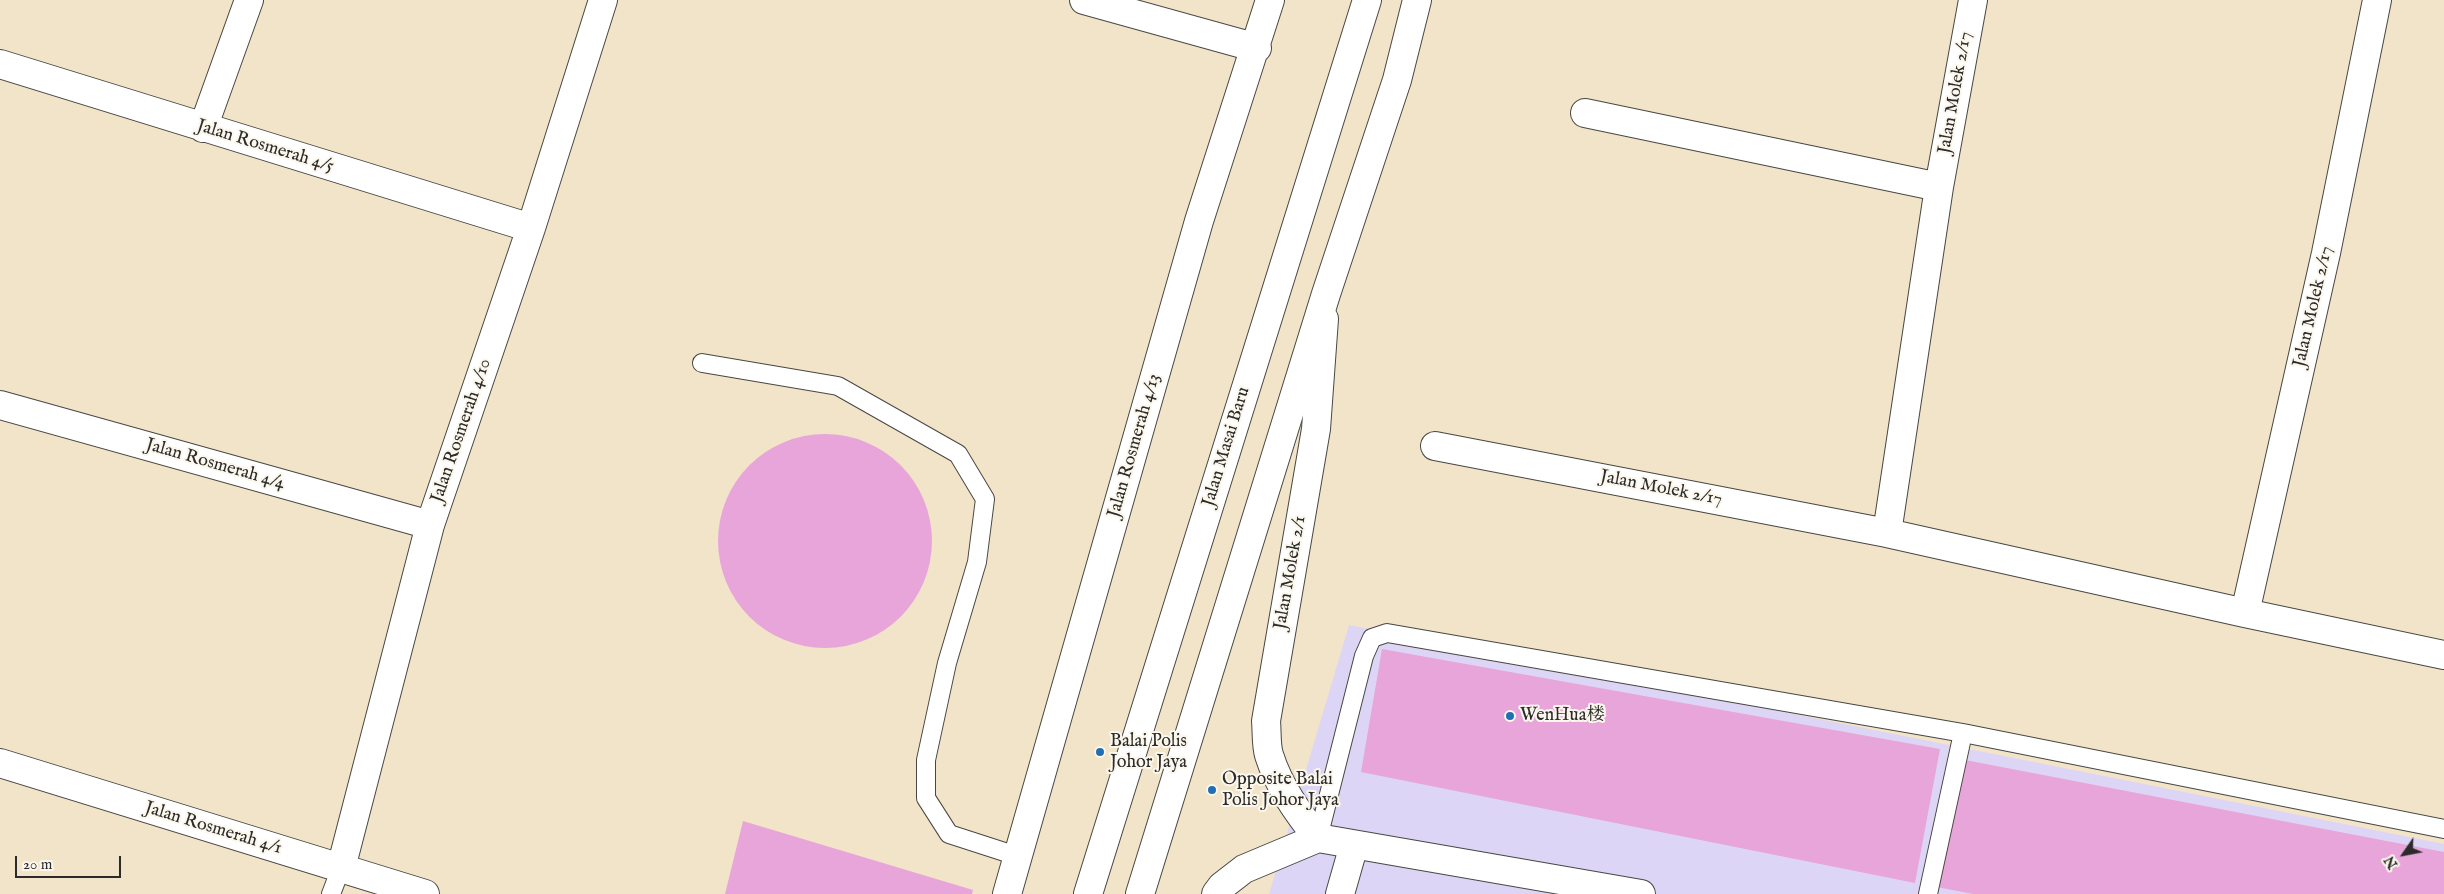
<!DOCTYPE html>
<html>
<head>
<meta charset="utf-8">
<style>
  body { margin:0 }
  #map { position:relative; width:2444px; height:894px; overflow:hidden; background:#f2e4c8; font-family:"IM FELL English",serif }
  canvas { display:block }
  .north { position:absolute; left:2379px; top:829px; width:50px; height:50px; -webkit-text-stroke:4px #fbf7ec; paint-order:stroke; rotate:237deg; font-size:14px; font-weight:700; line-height:20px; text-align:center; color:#2b2b2b }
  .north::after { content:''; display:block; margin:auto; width:18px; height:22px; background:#2b2b2b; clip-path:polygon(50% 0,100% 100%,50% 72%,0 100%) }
  .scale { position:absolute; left:15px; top:856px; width:106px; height:22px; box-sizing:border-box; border:2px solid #2b2b2b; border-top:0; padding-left:6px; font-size:15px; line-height:18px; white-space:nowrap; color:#2b2b2b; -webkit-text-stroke:4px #fbf7ec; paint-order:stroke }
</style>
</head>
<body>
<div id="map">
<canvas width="2444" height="894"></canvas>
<div class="north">N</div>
<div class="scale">20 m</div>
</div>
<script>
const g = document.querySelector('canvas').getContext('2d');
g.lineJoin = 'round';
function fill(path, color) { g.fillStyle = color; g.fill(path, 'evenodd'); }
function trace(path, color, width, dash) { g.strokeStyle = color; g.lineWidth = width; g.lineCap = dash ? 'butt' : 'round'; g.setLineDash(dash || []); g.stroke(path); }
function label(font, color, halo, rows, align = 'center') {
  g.font = font + ' "IM FELL English","Noto Serif SC",serif'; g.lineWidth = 4; g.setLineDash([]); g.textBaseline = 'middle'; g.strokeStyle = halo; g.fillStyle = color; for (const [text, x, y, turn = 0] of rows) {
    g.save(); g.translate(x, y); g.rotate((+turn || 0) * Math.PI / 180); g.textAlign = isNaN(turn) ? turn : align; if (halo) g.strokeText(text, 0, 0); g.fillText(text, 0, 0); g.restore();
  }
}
fill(new Path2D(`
  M1349 625 2444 844V894H1269Z`), '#ddd5f6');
fill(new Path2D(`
  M718 541a107 107 0 1 1 214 0a107 107 0 1 1-214 0Z
  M1382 649 1940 749 1915 883 1361 772Z
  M1965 760 2444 852V894H1973L1937 887Z
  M743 821 973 890 972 894H725Z`), '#e8a5da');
const service = new Path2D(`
  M702 363 838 386 958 454 985 499 977 562 947 663 926 760V798L949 834 1017 856
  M1318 838 1364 656 1372 638 1387 633 1963 733 2444 829
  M331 894 341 868
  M1928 894 1963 733`);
const minor = new Path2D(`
  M1084 0 1257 48
  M0 64 531 228
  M1585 113 1939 187
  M203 128 249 0
  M0 405 430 525
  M1435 446 1887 533 2245 613 2444 655
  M1887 533 1939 187 1973 0
  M2245 613 2326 253 2377 0
  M0 763 425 894
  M341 868 430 525 531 228 603 0
  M1007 894 1199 221 1270 0
  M1340 894 1354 845`);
const tertiary = new Path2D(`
  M1318 838C1298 813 1279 787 1269 755 1266 745 1267 732 1266 721L1316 429 1324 319
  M1216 894 1222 886 1244 869 1318 838 1641 894`);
const primary = new Path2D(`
  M1088 894 1367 0
  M1140 894 1326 294 1397 80 1417 0`);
trace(service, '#494743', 20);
trace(minor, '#494743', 30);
trace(tertiary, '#494743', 30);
trace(primary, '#494743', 30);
trace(service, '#fff', 18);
trace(minor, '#fff', 28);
trace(tertiary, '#fff', 28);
trace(primary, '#fff', 28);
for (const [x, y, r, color] of [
  [1510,716,5,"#1f6fb2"],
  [1100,752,5,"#1f6fb2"],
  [1212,790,5,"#1f6fb2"]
]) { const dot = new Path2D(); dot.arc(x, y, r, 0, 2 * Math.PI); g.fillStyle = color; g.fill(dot); trace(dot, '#fbf7ec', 2); }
label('18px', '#2b2b2b', '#fbf7ec', [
  ["Jalan Molek 2/17",1956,93,-80],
  ["Jalan Rosmerah 4/5",265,147,17],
  ["Jalan Molek 2/17",2314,307,-77],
  ["Jalan Rosmerah 4/10",462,431,-71],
  ["Jalan Rosmerah 4/13",1135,446,-74],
  ["Jalan Masai Baru",1227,447,-73],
  ["Jalan Rosmerah 4/4",215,465,16],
  ["Jalan Molek 2/17",1661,489,11],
  ["Jalan Molek 2/1",1291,573,-80],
  ["Jalan Rosmerah 4/1",213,829,17]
]);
label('18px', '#2b2b2b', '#fbf7ec', [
  ["WenHua楼",1520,716],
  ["Balai Polis",1110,742],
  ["Johor Jaya",1110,763],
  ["Opposite Balai",1222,780],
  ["Polis Johor Jaya",1222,801]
], 'left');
</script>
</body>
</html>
